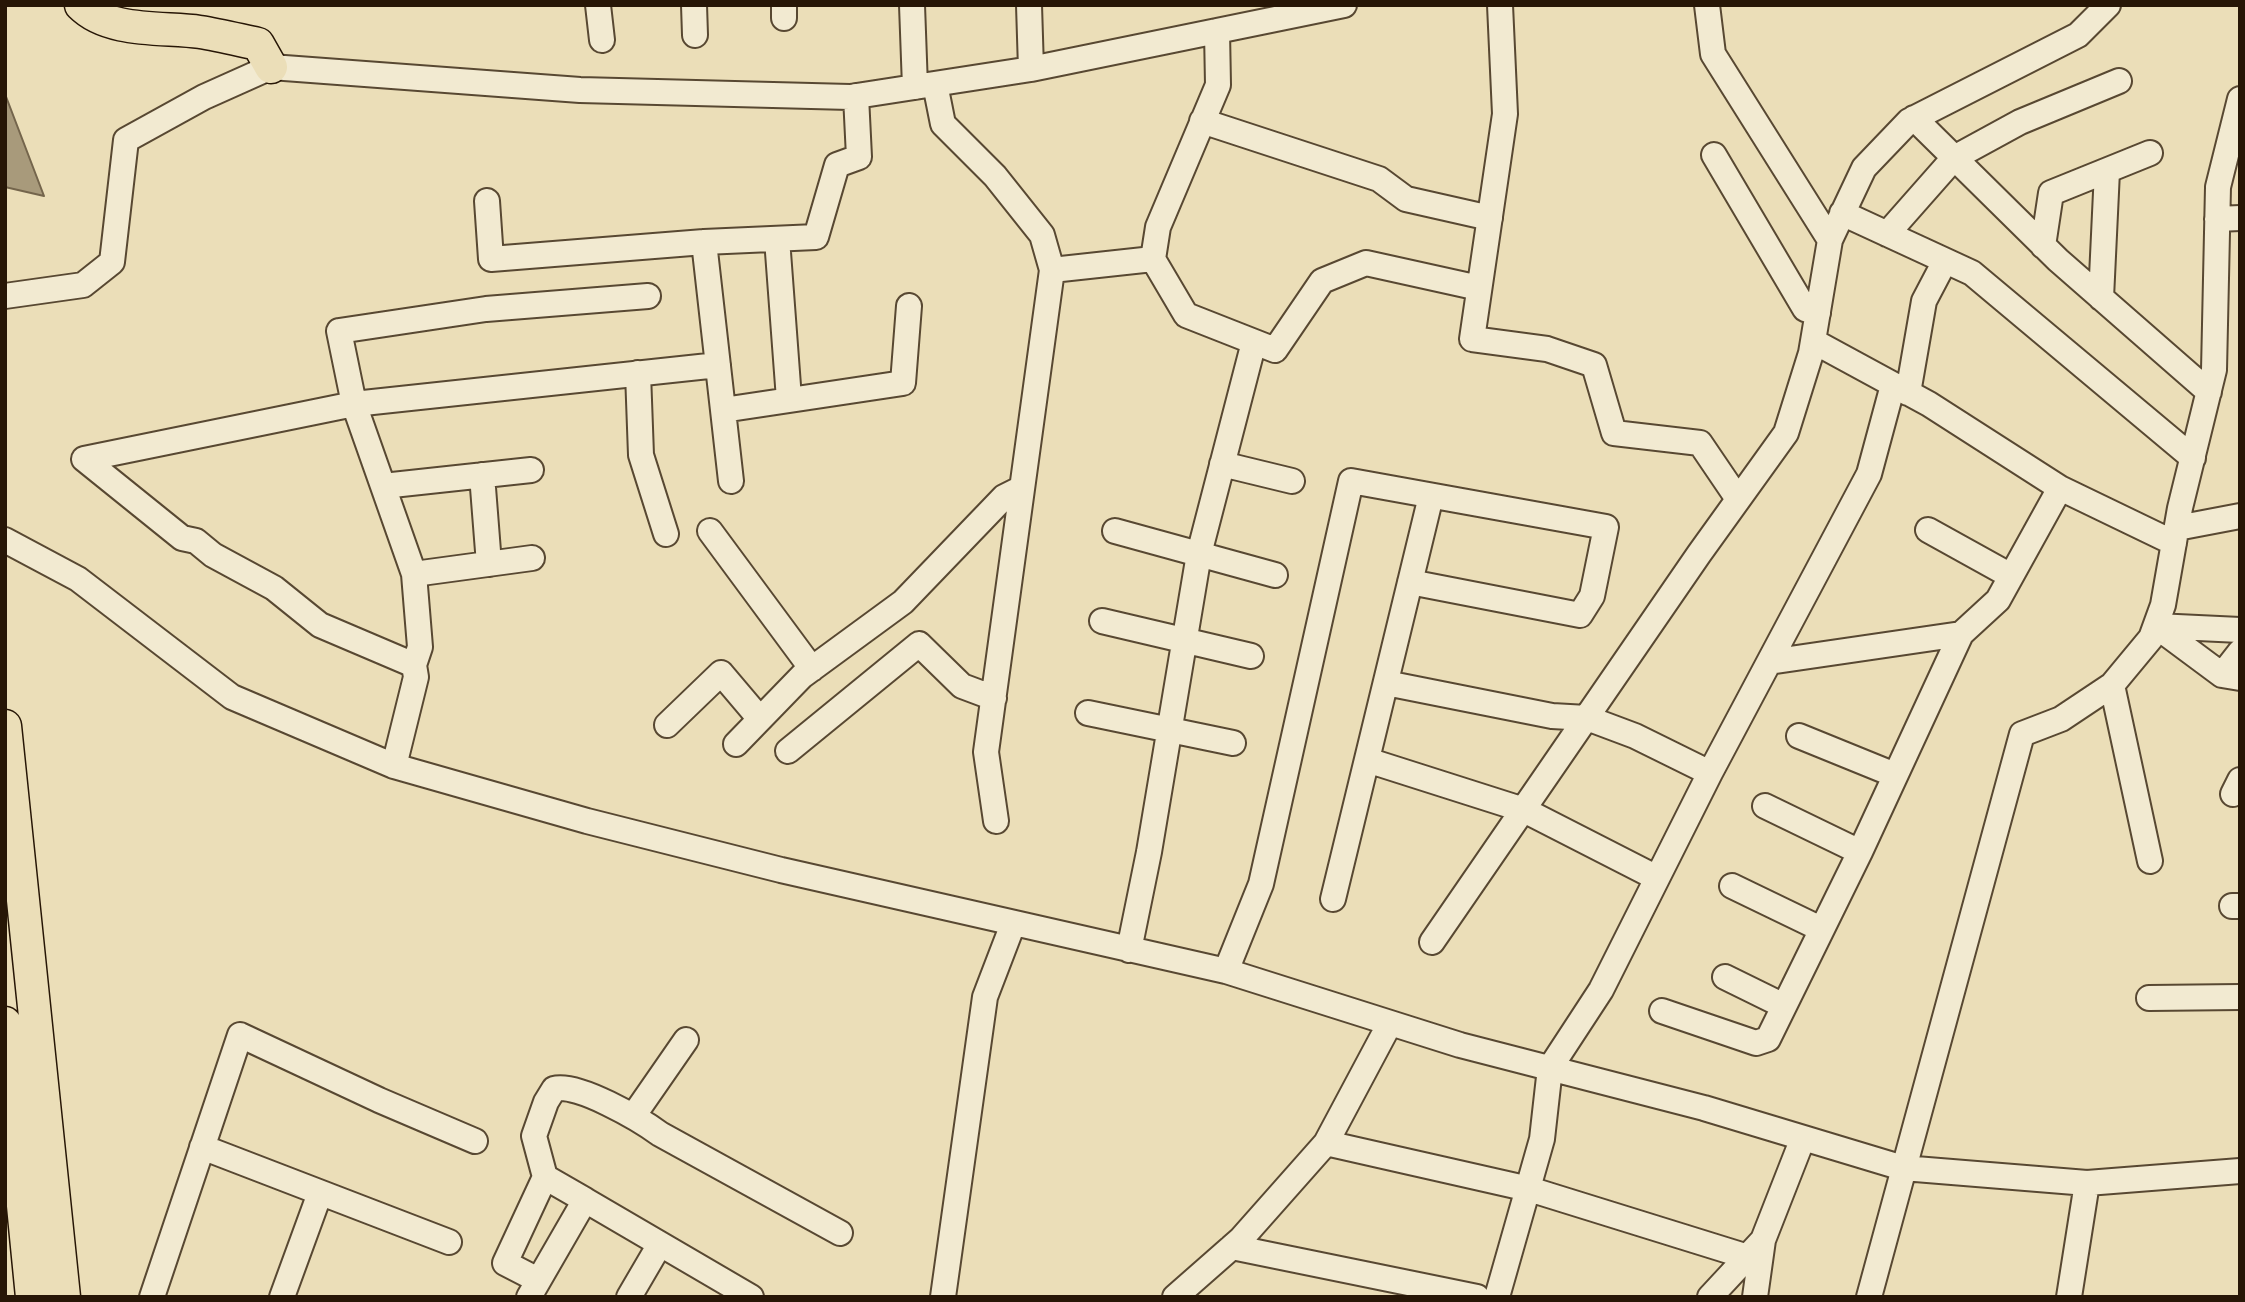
<!DOCTYPE html>
<html>
<head>
<meta charset="utf-8">
<style>
  body { margin:0 }
  #map { position:relative; width:2245px; height:1302px; overflow:hidden; background:#ebdeb8; font-family:"IM FELL DW Pica",serif }
  canvas { display:block }
  .frame { position:absolute; inset:0; border:7px solid #271606; pointer-events:none }
</style>
</head>
<body>
<div id="map">
<canvas width="2245" height="1302"></canvas>
<div class="frame"></div>
</div>
<script>
const g = document.querySelector('canvas').getContext('2d');
g.lineJoin = 'round';
function fill(path, color) { g.fillStyle = color; g.fill(path, 'evenodd'); }
function trace(path, color, width, dash) { g.strokeStyle = color; g.lineWidth = width; g.lineCap = dash ? 'butt' : 'round'; g.setLineDash(dash || []); g.stroke(path); }
const water = new Path2D(`
  M5 94 44 196 5 187Z`);
fill(water, '#a89a7b');
trace(water, '#74654c', 2);
const minor = new Path2D(`
  M598 5 602 40
  M694 5 695 35
  M784 5V18
  M912 5 915 87
  M1029 5 1031 69
  M1500 5 1505 114 1472 339 1547 349 1594 365 1614 433 1700 443 1738 499
  M1707 5 1713 54 1830 240
  M1217 31 1218 85 1158 227 1153 259 1186 315 1275 350 1322 281 1366 263 1479 288
  M935 84 943 124 995 176 1042 235 1052 270 986 752 996 821
  M1914 118 2058 260 2209 392
  M1202 121 1379 179 1406 199 1490 218
  M1714 155 1805 309 1818 313
  M487 201 491 259 704 242 816 237 837 165 859 157 856 96
  M1842 213 1972 273 2193 458
  M2217 219 2240 218
  M1887 234 1954 158 2020 122 2119 81
  M777 239 789 399
  M704 242 731 481
  M2043 246 2051 193 2150 153
  M1052 270 1153 259
  M5 296 83 285 112 262 126 140 204 97 271 67 580 90 850 97 1031 69 1344 5
  M2101 298 2107 171
  M1813 341 1929 404 2060 488 2174 543
  M638 373 641 455 666 534
  M1908 393 1924 301 1945 261
  M723 410 903 383 909 306
  M1222 464 1292 481
  M482 475 489 564
  M383 486 531 470
  M2177 528 2240 516
  M1928 530 2011 576
  M710 531 812 669
  M1115 531 1275 575
  M5 540 78 579 232 697 394 766 587 821 781 870 1226 971 1460 1045 1704 1108 1903 1168 2087 1183 2240 1171
  M414 574 532 558
  M1102 621 1251 656
  M2156 626 2222 675 2240 678
  M2156 626 2240 630
  M1769 662 1961 634
  M414 665 320 625 274 588 213 555 196 541 182 538 84 459 354 404 718 365
  M2222 675 2240 652
  M1386 683 1552 716 1587 718 1635 736 1710 773
  M2112 685 2150 861
  M1088 713 1233 743
  M667 725 721 673 760 719
  M1799 736 1895 775
  M736 744 802 676 903 602 1004 497 1022 488
  M788 751 919 644 962 686 994 698
  M1367 760 1524 810 1657 878
  M394 766 416 677 414 665 420 647 414 574 354 404 339 331 486 309 648 296
  M2233 794 2240 780
  M1765 806 1860 852
  M1732 886 1821 929
  M1333 899 1431 496
  M2232 906H2240
  M1432 942 1699 554 1786 433 1811 353 1830 240 1864 168 1909 121 2078 35 2108 5
  M1129 950 1149 852 1199 554 1254 342
  M1226 971 1261 884 1351 481 1606 527 1592 596 1580 615 1410 582
  M1725 977 1784 1006
  M2149 998 2240 997
  M1662 1011 1756 1043 1768 1039 1860 852 1961 634 1998 600 2060 488
  M634 1115 686 1040
  M1326 1143 1529 1189 1748 1257
  M202 1147 449 1242
  M545 1177 585 1200
  M1232 1247 1477 1297
  M538 1280 505 1263 545 1177 534 1136 546 1102 554 1089C577 1082 641 1120 660 1134L840 1233
  M152 1297 240 1035 379 1100 475 1141
  M282 1297 320 1193
  M529 1297 585 1200 751 1297
  M629 1297 660 1244
  M943 1297 985 997 1013 924
  M1175 1297 1241 1239 1326 1143 1390 1023
  M1497 1297 1542 1139 1550 1068 1601 990 1710 773 1869 474 1893 385
  M1710 1297 1763 1240 1803 1138
  M1755 1297 1763 1240
  M1869 1297 2022 734 2061 719 2112 685 2151 638 2163 605 2180 508 2214 370 2218 187 2240 99
  M2069 1297 2087 1183`);
const major = new Path2D(`
  M81 5C109 33 163 27 200 32 219 35 239 40 258 44L271 67
  M5 726 64 1297
  M5 1023 32 1297`);
trace(minor, '#584832', 28);
trace(major, '#271606', 35);
trace(minor, '#f2ead1', 24);
trace(major, '#ebdeb8', 32);
</script>
</body>
</html>
